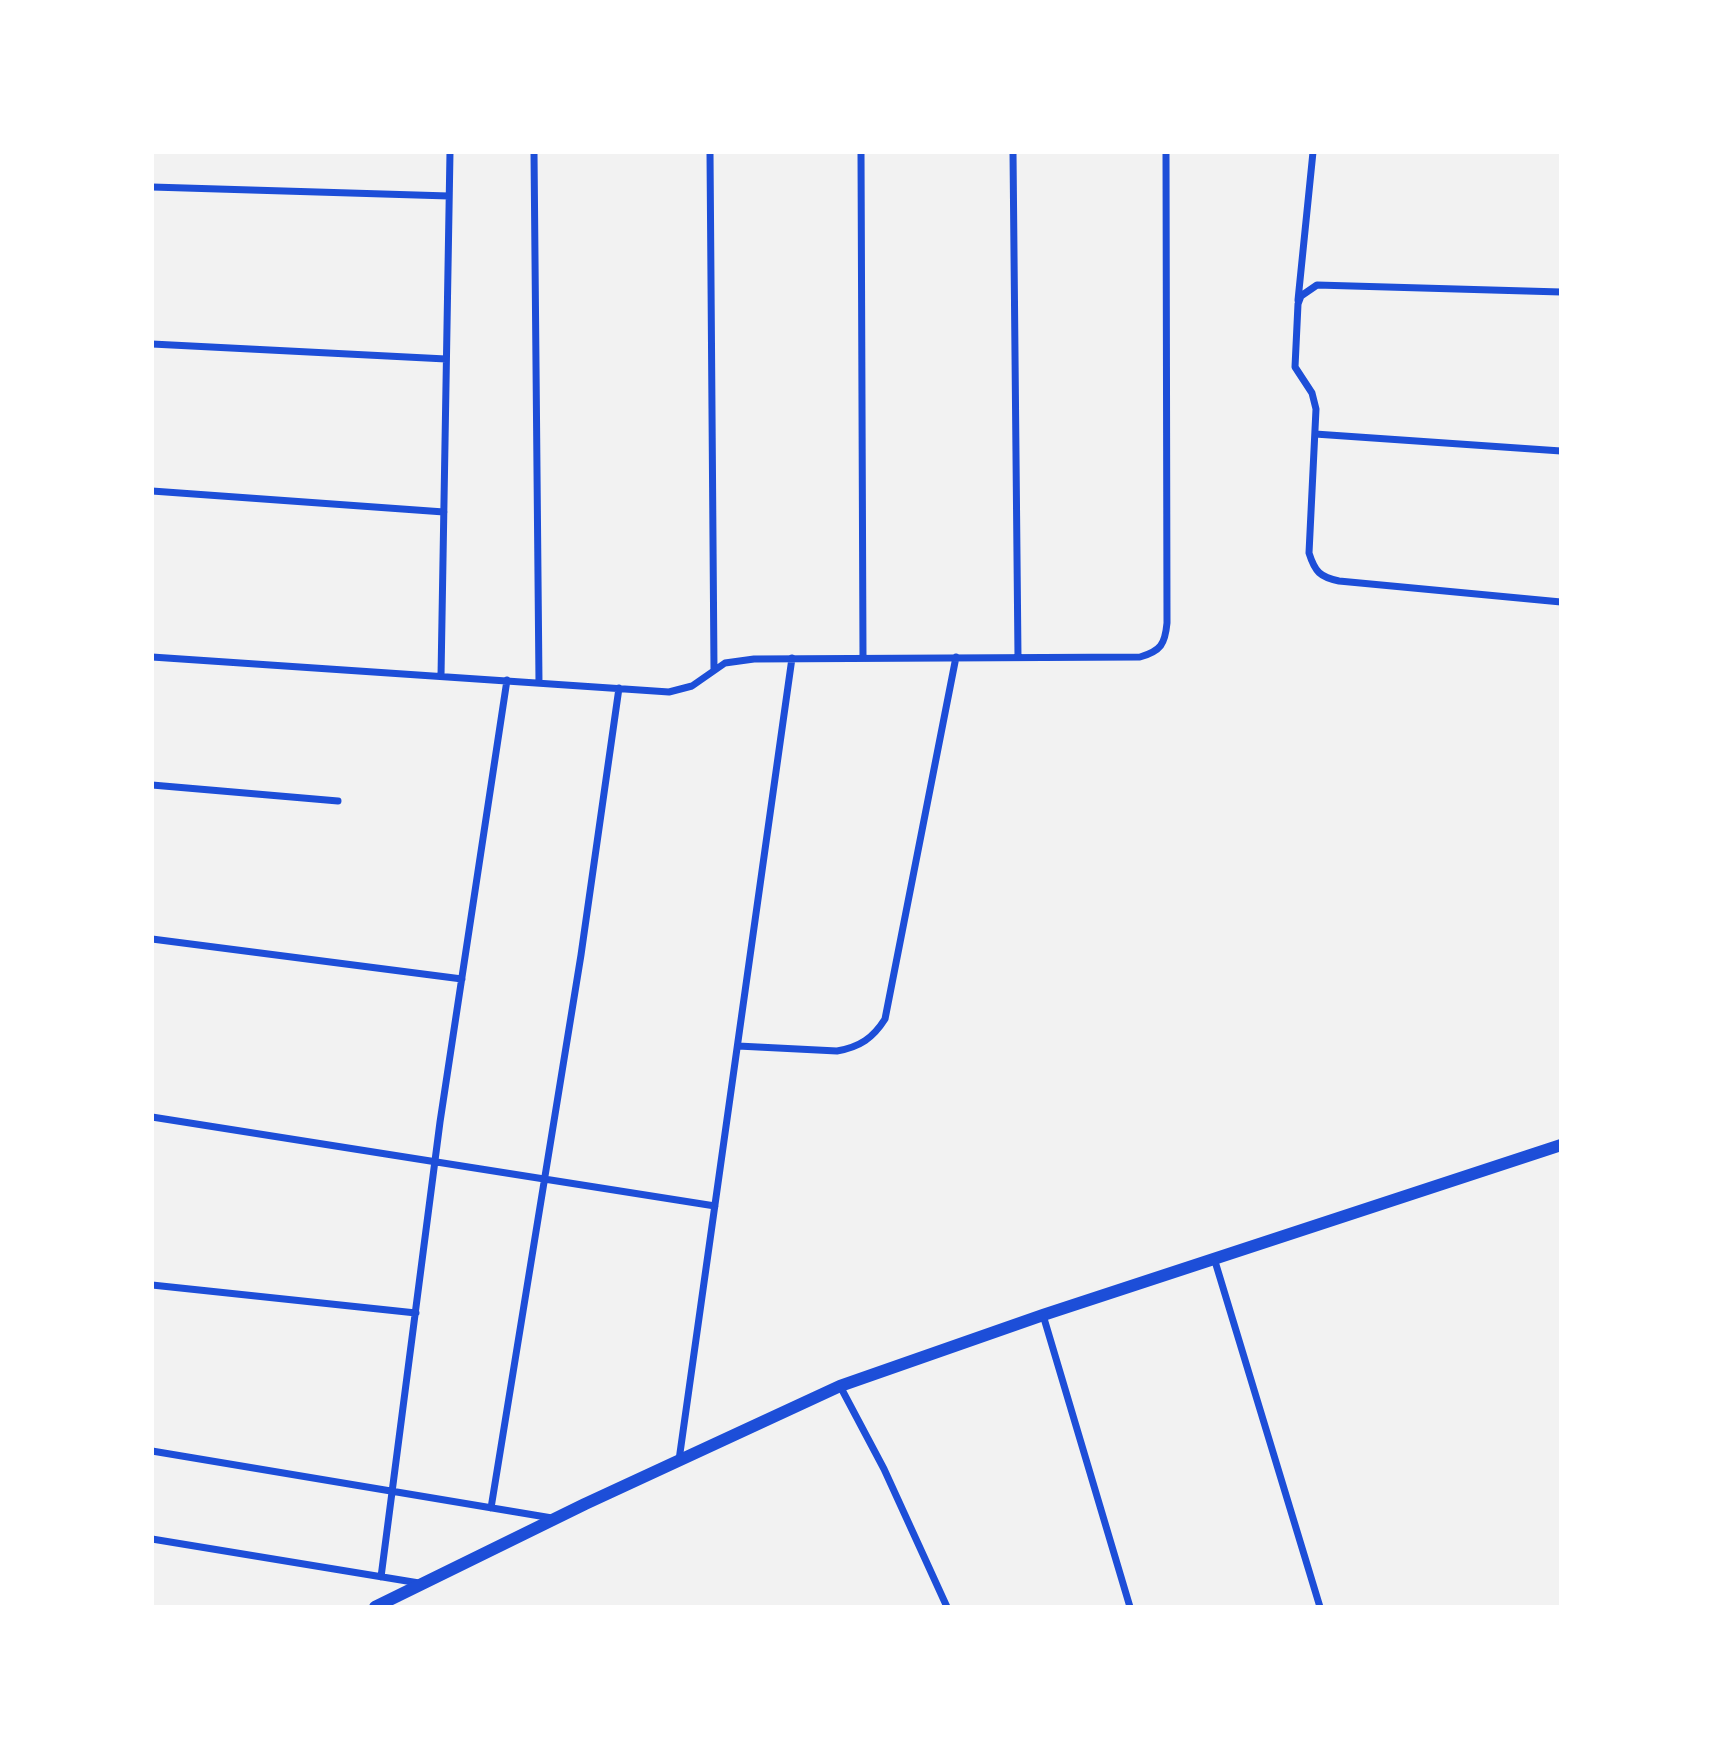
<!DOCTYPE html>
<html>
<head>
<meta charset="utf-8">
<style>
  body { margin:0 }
  #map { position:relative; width:1713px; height:1759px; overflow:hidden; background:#f2f2f2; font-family:"Alegreya Sans",sans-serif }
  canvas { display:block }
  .frame { position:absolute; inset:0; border:154px solid #fff; pointer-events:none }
</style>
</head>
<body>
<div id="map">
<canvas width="1713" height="1759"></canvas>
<div class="frame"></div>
</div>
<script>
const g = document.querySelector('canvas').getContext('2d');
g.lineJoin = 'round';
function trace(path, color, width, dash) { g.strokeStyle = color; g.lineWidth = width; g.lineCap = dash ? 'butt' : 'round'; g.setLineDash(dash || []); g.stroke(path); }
trace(new Path2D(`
  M534 152 539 683
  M710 152 714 670
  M861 152 863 658
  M1013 152 1018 657
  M152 187 449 196
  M1561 292 1317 285 1301 296 1298 304 1295 367 1312 393 1316 409 1309 553C1315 572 1320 577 1339 581L1561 602
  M1298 300 1313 152
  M152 344 446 359
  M1315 434 1561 451
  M152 491 444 512
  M152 657 669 692 692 686 725 663 754 659 1140 657C1161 651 1165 644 1167 623L1166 152
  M441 676 450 152
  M152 785 338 801
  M152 939 462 979
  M738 1046 837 1051C860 1047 873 1038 885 1019L956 657
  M152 1117 715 1206
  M1214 1258 1320 1607
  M152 1285 416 1313
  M1043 1315 1130 1607
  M840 1386 884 1469 947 1607
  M152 1451 552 1518
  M679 1460 792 658
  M491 1508 581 955 619 688
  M152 1539 419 1583
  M381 1577 440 1122 507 680`), '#1d4ed8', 7);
trace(new Path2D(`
  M375 1607 585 1504 840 1386 1043 1315 1561 1145`), '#1d4ed8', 12);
</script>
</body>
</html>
